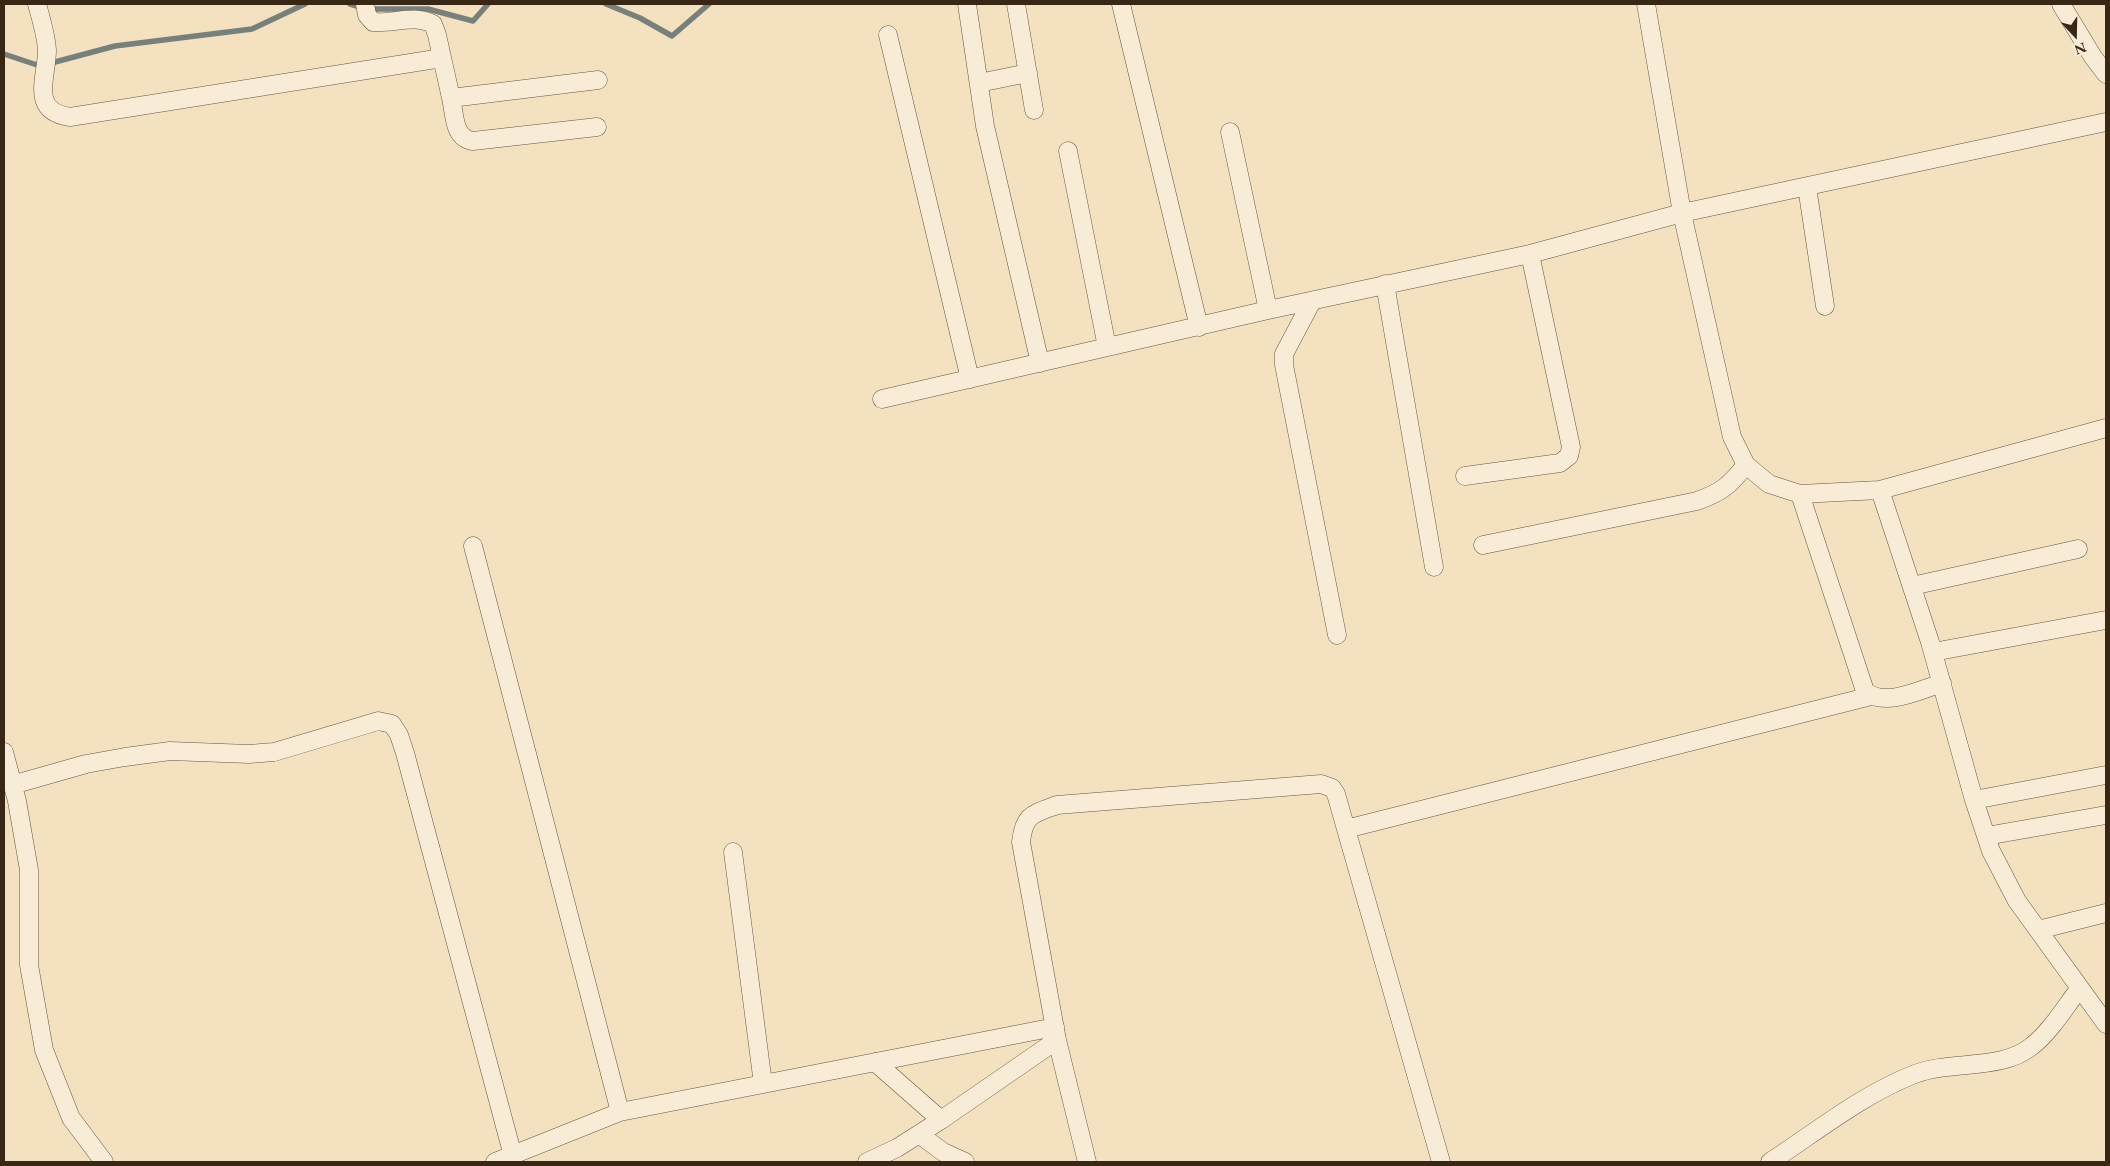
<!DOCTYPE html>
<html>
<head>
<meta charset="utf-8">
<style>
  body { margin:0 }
  #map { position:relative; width:2110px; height:1166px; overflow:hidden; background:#f4e1c0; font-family:"EB Garamond",serif }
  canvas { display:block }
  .frame { position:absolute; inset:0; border:5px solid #382715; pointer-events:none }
  .north { position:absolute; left:2050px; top:10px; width:50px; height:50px; -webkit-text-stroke:4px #f8ecd6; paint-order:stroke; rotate:159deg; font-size:14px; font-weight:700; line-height:20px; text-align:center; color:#382715 }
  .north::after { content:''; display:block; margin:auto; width:18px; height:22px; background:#382715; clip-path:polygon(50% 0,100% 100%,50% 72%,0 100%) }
</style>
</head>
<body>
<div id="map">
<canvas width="2110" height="1166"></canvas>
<div class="frame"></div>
<div class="north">N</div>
</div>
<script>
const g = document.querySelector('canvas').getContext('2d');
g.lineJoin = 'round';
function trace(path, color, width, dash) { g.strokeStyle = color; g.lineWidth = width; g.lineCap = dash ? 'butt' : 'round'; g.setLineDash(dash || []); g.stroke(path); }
trace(new Path2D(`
  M350 4 367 9H428L473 21 488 4
  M606 4 640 18 672 36 709 4
  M4 54 40 66 115 46 252 29 305 4`), '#77807a', 5.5);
const street = new Path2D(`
  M37 4C41 19 46 34 47 50 47 78 29 111 70 117L442 58
  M365 4 367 15 373 22C394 24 413 14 433 24L437 35 451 98 598 80
  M967 4 985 126 1040 363
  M1016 4 1034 110
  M1121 4 1199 327
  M1646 4 1682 213 1732 437 1746 465 1769 484 1800 494 1880 490 2106 428
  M2061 4 2093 57 2106 74
  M888 35 970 379
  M979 83 1028 73
  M451 98C455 115 453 138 473 141L597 127
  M1230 132 1268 310
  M1068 151 1107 347
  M1807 187 1825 306
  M1385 284 1434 567
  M1312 301 1284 354V365L1337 635
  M882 399 1268 310 1530 254 1682 213 2106 122
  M1465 476 1560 463 1569 456 1571 447 1530 254
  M1880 490 1930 642 1974 800 1991 851 2017 901 2106 1024
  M1800 494 1865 691C1884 708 1920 690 1942 683
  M1483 545 1697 501C1722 492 1729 486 1746 465
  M473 546 620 1112
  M1912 586 2078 549
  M1933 652 2106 620
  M4 752 17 801 29 870V965L44 1050 71 1118 104 1162
  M12 785 86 764 125 757 170 751 249 754 274 752 378 721 392 724 399 735 405 753 513 1156
  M1974 800 2106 775
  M1346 829 1871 696
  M1986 836 2106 815
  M733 852 763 1084
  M2038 930 2106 913
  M875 1062 941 1120
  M919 1134 943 1152 965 1162
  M495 1162 620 1112 1055 1027
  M867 1162 897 1148 941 1120 1057 1040
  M1087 1162 1057 1040 1021 842C1024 814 1033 814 1057 805L1321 784 1332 788 1336 794 1441 1162
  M1770 1162C1816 1132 1863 1094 1915 1074 1951 1060 2002 1071 2032 1046 2051 1031 2065 1007 2080 988`);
trace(street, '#675640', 19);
trace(street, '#f8ecd6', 18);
</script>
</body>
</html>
